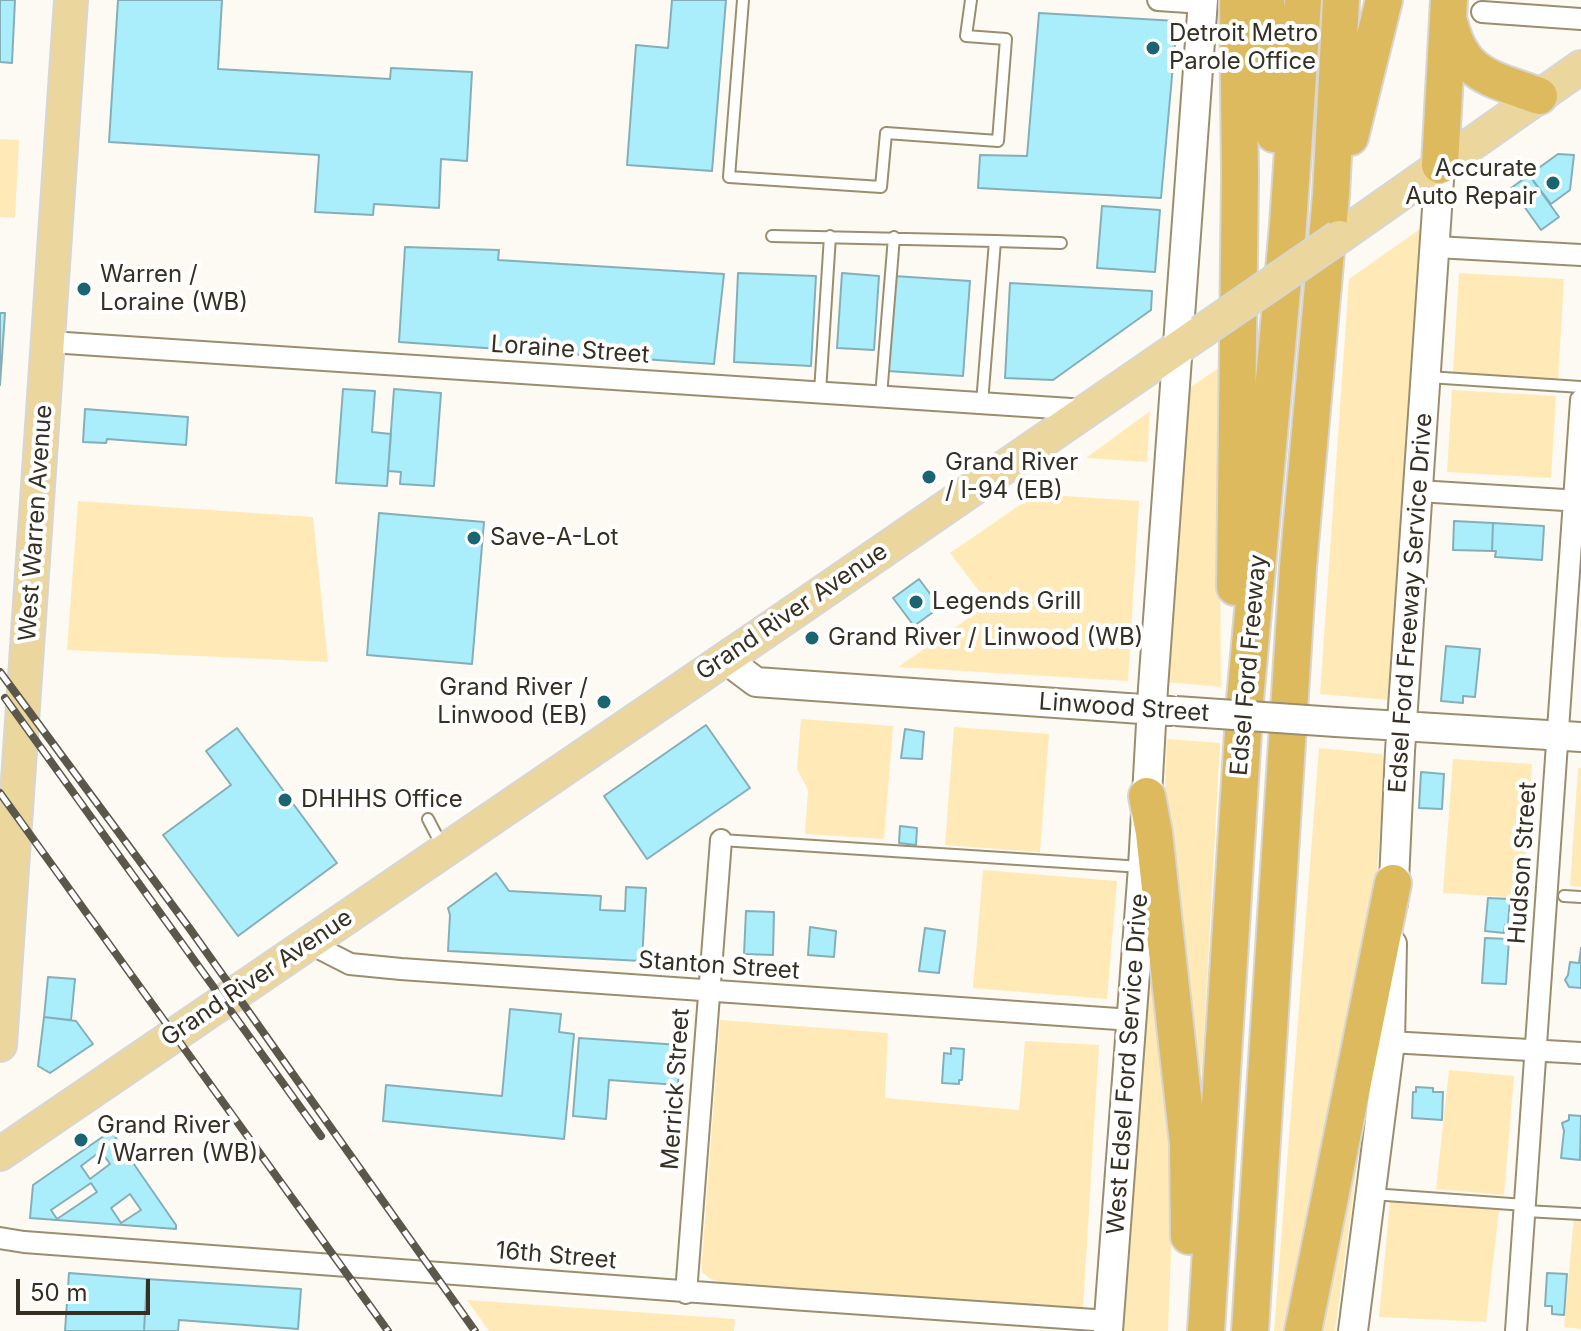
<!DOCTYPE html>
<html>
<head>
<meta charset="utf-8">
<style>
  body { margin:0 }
  #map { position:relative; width:1581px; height:1331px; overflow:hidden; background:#fdfaf3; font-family:Inter,sans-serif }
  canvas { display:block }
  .scale { position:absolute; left:16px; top:1279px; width:134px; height:36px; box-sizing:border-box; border:4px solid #353023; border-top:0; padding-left:10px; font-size:24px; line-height:28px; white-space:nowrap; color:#353023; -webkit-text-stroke:6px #fff; paint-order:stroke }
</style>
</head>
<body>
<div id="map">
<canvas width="1581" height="1331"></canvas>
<div class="scale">50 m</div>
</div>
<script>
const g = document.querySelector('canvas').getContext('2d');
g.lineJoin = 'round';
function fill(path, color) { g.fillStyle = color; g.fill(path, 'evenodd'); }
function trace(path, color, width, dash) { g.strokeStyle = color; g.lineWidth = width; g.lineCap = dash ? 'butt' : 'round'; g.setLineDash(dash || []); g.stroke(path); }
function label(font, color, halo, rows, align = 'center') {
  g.font = font + ' Inter,sans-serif'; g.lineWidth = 8; g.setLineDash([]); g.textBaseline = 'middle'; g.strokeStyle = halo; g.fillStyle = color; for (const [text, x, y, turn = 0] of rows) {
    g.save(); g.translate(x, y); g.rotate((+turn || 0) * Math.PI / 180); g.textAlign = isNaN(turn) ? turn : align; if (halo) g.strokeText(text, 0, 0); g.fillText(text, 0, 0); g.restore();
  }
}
fill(new Path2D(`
  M0 139 19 140 15 218 0 217Z
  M1423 227 1389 700 1320 694 1349 279Z
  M1459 273 1564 279 1558 380 1453 373Z
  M1226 363 1220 571 1221 687 1166 682 1186 390Z
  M1452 390 1556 396 1551 478 1447 472Z
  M1150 411 1147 462 1086 458Z
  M1036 494 1139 501 1128 681 898 667 989 604 950 553Z
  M78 501 313 517 328 662 67 650Z
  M801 719 893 726 884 839 805 834 808 790 797 769Z
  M954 727 1049 734 1040 852 945 845Z
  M1167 739 1220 743 1204 1038 1194 1159 1163 840Z
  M1319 748 1382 754 1385 763 1376 886 1292 1331H1274Z
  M1453 759 1532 764 1523 898 1443 893Z
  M1578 768H1581V887L1570 886Z
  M983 870 1117 881 1107 999 973 988Z
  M1148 919 1163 1036 1165 1098 1170 1154 1172 1222 1168 1331H1119Z
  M720 1020 888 1033 885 1098 1019 1110 1025 1041 1099 1045 1083 1308 719 1282 709 1278 702 1272V1260Z
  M1371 1060 1335 1331H1310Z
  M1449 1070 1514 1076 1504 1195 1436 1189Z
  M1390 1201 1499 1210 1486 1322 1379 1317Z
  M1574 1217 1581 1218V1329L1564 1327Z
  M467 1300 735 1319 734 1331H489Z`), '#ffeab7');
const building = new Path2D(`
  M0 0H15L12 63 0 62Z
  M118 0H222L218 69 390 79 391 68 472 72 467 161 441 159 439 208 374 204 373 215 315 212 319 155 109 142Z
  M672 0H726L712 171 627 165 636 45 668 48Z
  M1039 13 1177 21 1161 198 978 188 980 155 1027 156Z
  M1558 154 1574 155 1570 190 1551 204 1529 175Z
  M1529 175 1559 217 1541 230 1511 188Z
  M1102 206 1160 210 1155 272 1097 268Z
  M405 247 499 250 498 260 724 274 714 364 399 342Z
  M738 273 816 276 811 366 734 362Z
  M842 273 879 276 874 350 837 348Z
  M894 276 970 281 963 376 887 371Z
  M1010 283 1152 291 1151 310 1053 380 1005 378Z
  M0 313H5L0 385Z
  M343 389 375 391 372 432 391 434 387 486 336 483Z
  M394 389 441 393 434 486 400 484 401 472 388 471Z
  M85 409 188 417 186 445 107 439 106 443 83 442Z
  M379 513 484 522 472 664 367 655Z
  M1454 521 1493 523 1492 551 1453 550Z
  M1493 523 1544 526 1542 560 1495 557 1496 551H1492Z
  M919 579 940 607 914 626 893 598Z
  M1446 646 1480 649 1475 697 1463 696V703L1441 701Z
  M706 725 750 788 647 859 604 796Z
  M237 728 337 863 238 936 163 835 231 785 206 751Z
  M905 729 924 732 922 759 901 758Z
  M1421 772 1444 774 1442 809 1419 808Z
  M900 826 917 828 916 845 899 843Z
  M496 873 509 891 601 896 600 910 625 911 626 887 646 888 642 961 448 951 450 915 448 908Z
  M1488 898 1510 899 1508 925H1505L1504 933 1485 931Z
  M746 911 774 912 773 955 744 954Z
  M810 927 836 931 834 957 808 955Z
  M925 928 945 931 939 973 919 971Z
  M1485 938 1509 939 1506 984 1482 983Z
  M1581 948V988L1569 987 1565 980 1568 975 1570 962 1579 963Z
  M48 977 75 979 71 1020 44 1017Z
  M510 1009 561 1014 559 1032 574 1034 564 1139 383 1121 386 1085 502 1096Z
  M44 1017 76 1021 93 1044 50 1073 38 1066Z
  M579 1038 680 1045 678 1085 609 1080 606 1119 573 1116Z
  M951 1048 964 1049 962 1080H959V1084L942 1083 944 1053 951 1054Z
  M1416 1087 1433 1088V1092H1443L1442 1120 1412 1118 1413 1092H1416Z
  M1569 1115 1581 1116 1580 1160 1561 1158 1564 1131 1562 1123 1569 1120Z
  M111 1131 176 1225V1229L30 1218 33 1185ZM101 1151 110 1164 90 1179 81 1166ZM91 1183 97 1192 57 1219 51 1210ZM130 1194 141 1210 121 1223 111 1208Z
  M69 1273 147 1279 144 1331H65Z
  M1547 1273 1567 1274 1564 1315 1552 1314V1306H1545Z
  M147 1279 301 1289 298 1329 179 1320 178 1331H144Z`);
fill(building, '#aaedfb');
trace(building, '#85afb8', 2);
const lane = new Path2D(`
  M743 0 729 177 881 187 886 133 998 141 1006 39 966 36 971 0
  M772 236 995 241
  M1428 377 1581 387
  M820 392 830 236
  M881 396 894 237
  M982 403 995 241 1061 243
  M428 819 442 846
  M721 840 1142 867
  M1564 896 1581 897
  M1372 1194 1525 1205
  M1525 1211 1581 1214`);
const street = new Path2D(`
  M1158 0 1203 3
  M1482 12 1581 19
  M1436 247 1581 255
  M50 342 1086 410
  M1418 491 1581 501
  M307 942 350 964 401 969 1132 1020
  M1390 1042 1581 1053
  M0 1238 24 1242C385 1267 747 1298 1109 1321
  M686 1293 721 840
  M1516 1331 1581 400`);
const secondary = new Path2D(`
  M724 658 756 682 1170 711
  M1336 722 1581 737
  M1393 903 1400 751 1440 165
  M1108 1331 1143 867 1153 688 1203 0
  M1353 1331 1390 1042 1392 944`);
const primary = new Path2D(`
  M1339 237 1581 67
  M0 1045 71 0
  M0 1154C401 880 802 608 1201 332`);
const highway = new Path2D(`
  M1266 0 1274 134
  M1450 25C1463 77 1494 79 1539 96
  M1350 137 1384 0
  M1440 165 1449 0
  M1235 587 1240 175 1238 0
  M1147 796 1154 833 1188 1143 1189 1236
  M1206 1331 1245 700 1288 225 1303 0
  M1250 1331 1298 567 1331 195 1341 0
  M1303 1331 1393 883`);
trace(lane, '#9b8e6e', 14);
trace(street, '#9b8e6e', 24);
trace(secondary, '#9b8e6e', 32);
trace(primary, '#d7d6d3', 36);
trace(highway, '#d7d6d3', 40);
trace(lane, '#fff', 10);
trace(street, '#fff', 20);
trace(secondary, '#fff', 28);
trace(primary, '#ebd69e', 32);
trace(highway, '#deba5e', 36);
const rail = new Path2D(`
  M0 672 190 929 475 1331
  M5 698 321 1136
  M0 793 388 1331`);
trace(rail, '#5b574b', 8);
trace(rail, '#fff', 5, [15]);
const secondaryBridge = new Path2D(`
  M1176 711 1336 722`);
const primaryBridge = new Path2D(`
  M1201 332 1339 237`);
trace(secondaryBridge, '#9b8e6e', 32, []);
trace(primaryBridge, '#d7d6d3', 36, []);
trace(secondaryBridge, '#fff', 28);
trace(primaryBridge, '#ebd69e', 32);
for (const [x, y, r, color] of [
  [1153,48,8,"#1b6572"],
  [1553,183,8,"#1b6572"],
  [84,289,8,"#1b6572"],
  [929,477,8,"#1b6572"],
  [474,538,8,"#1b6572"],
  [916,602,8,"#1b6572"],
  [812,638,8,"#1b6572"],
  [604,702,8,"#1b6572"],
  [285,800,8,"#1b6572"],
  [81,1140,8,"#1b6572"]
]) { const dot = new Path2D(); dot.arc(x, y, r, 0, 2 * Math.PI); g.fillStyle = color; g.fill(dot); trace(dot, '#fff', 3); }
label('24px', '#353023', '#fff', [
  ["Detroit Metro",1169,34],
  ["Parole Office",1169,62],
  ["Accurate",1537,169,"right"],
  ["Auto Repair",1537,197,"right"],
  ["Warren /",100,275],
  ["Loraine (WB)",100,303],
  ["Grand River",945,463],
  ["/ I-94 (EB)",945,491],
  ["Save-A-Lot",490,538],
  ["Legends Grill",932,602],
  ["Grand River / Linwood (WB)",828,638],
  ["Grand River /",588,688,"right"],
  ["Linwood (EB)",588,716,"right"],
  ["DHHHS Office",301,800],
  ["Grand River",97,1126],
  ["/ Warren (WB)",97,1154]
], 'left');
label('24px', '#353023', '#fff', [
  ["Loraine Street",570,350,4],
  ["West Warren Avenue",36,523,-86],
  ["Edsel Ford Freeway Service Drive",1411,603,-86],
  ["Grand River Avenue",792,612,-34],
  ["Edsel Ford Freeway",1249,665,-85],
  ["Linwood Street",1124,708,4],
  ["Hudson Street",1523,863,-86],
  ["Stanton Street",719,966,4],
  ["Grand River Avenue",257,978,-34],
  ["West Edsel Ford Service Drive",1128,1064,-86],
  ["Merrick Street",676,1089,-86],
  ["16th Street",556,1256,5]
]);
</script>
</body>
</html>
